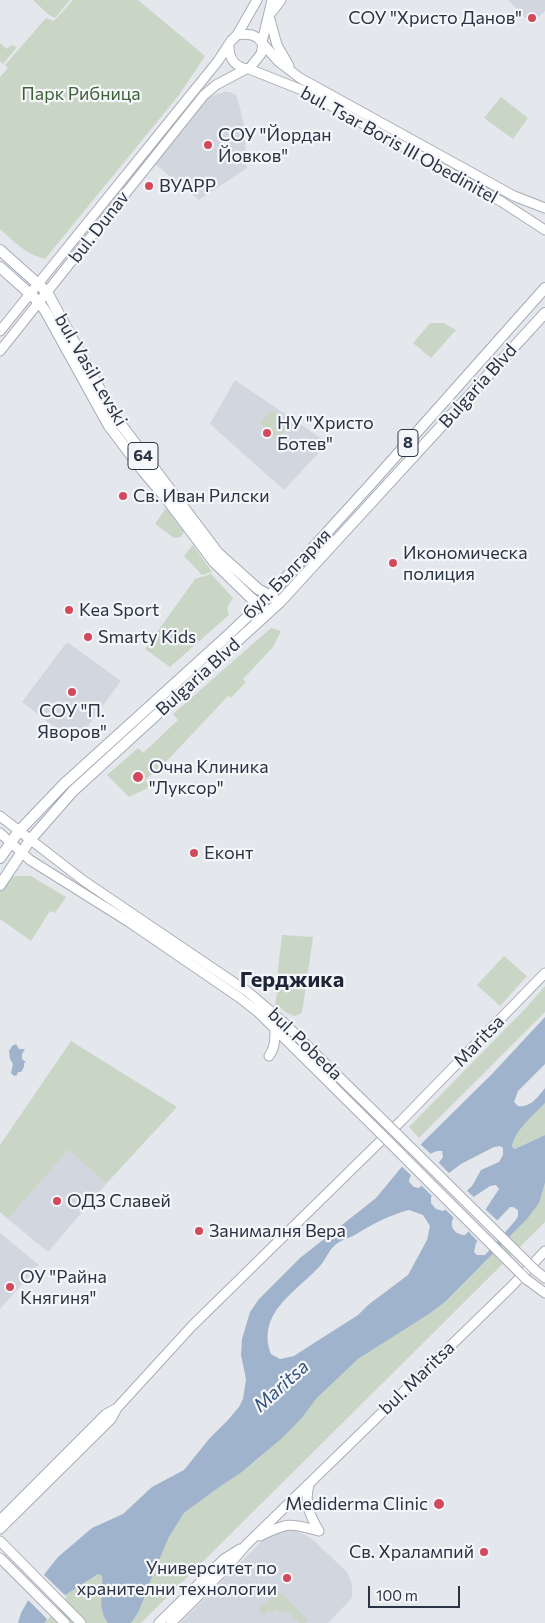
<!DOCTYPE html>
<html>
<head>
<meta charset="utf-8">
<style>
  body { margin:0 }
  #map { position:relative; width:545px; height:1623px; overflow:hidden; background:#e4e7ec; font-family:Commissioner,sans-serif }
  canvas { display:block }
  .scale { position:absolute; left:368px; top:1586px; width:92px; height:22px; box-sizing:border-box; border:2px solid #2b3445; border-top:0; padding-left:6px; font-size:15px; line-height:18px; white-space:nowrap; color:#2b3445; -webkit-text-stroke:4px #f4f6f9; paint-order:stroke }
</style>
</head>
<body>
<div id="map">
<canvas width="545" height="1623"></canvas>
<div class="scale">100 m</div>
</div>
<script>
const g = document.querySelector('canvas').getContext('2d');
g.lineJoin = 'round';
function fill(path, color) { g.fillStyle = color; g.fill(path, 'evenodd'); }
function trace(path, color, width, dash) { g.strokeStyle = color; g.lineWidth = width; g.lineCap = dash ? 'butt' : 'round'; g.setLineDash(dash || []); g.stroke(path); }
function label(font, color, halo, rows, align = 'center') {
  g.font = font + ' Commissioner,sans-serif'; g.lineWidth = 4.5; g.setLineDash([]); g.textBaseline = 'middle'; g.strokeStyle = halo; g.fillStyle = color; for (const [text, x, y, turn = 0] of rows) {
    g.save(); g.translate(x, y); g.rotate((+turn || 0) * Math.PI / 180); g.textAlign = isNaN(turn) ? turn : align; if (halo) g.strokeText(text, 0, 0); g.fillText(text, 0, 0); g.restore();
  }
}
fill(new Path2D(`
  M508 0H545V11L531 24Z
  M224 92H229L236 95 239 104 244 125 247 168 199 200 155 164 209 97Z
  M235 380 328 443 284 490 210 424Z
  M67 642 121 681 76 742 68 738 22 702Z
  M69 1148 106 1184 48 1252 8 1219Z
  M0 1233 39 1265 0 1309Z
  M290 1530 297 1531 311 1538 347 1572 352 1584V1598L328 1623H180L264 1539 277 1533Z`), '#d2d6de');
fill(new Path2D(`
  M33 0H70L55 18 49 15Z
  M73 0H138L205 56 179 95 45 259C27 255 13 241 0 229V77L8 68 5 65 46 18 54 21Z
  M0 43 7 49 11 45 17 47 3 64 0 61Z
  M501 97 528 118 513 139 484 118Z
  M430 323H444L456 330 431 358 413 343Z
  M272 410 280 418 268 431 260 423Z
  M281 419 289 426 277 439 269 431Z
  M166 508 184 532 181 537 174 538 155 524Z
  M193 545 212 572 202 575 184 556Z
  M211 574 233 598C229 604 225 608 229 615L170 667 145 649 195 579Z
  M271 628 281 631 273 647 243 679 246 682 231 698 228 696 166 762 145 780 150 787 129 797 107 775 138 748 143 753 178 720 173 714Z
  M10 876H31L66 897 55 913 50 911 31 941 0 919V891Z
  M282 935 313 937 302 1013 295 1016 287 1013 275 1004 280 977H277Z
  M504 956 527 976 500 1006 477 985Z
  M545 986V1012L419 1138 409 1127 525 1009Z
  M71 1041 177 1107 106 1184 69 1149 8 1219 0 1212V1145Z
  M545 1103V1135L514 1149 512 1146C516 1129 533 1116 545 1103Z
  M545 1183V1222L141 1623H131L138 1613 143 1601 152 1577 169 1537 184 1513 218 1488 242 1472 258 1459 301 1419 316 1399 358 1359 429 1314 445 1302 527 1219C536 1207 541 1197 545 1183Z
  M98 1574 102 1576C103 1594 97 1607 108 1623H45L49 1614 64 1596Z
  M278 1591 308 1620 305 1623H299L287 1611 283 1614 277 1609 272 1613 269 1610 264 1615 258 1610Z`), '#c9d6c5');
fill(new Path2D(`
  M545 1017V1064L518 1091 514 1102 518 1106C530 1108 538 1097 545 1088V1103C533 1116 516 1129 512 1146L514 1149 517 1148 545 1135V1183L539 1203 527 1219 445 1302 429 1314 358 1359 316 1399 301 1419 281 1439 242 1472 218 1488 184 1513 169 1537 152 1577 143 1601 138 1613 131 1623H108C97 1608 103 1594 102 1576L98 1574 64 1596 49 1614 45 1623H18L21 1613 39 1581 58 1557 92 1528 123 1514 152 1487 184 1470 209 1439 228 1420 239 1407 243 1399 246 1379 241 1355 242 1339 250 1312 259 1299 300 1258 376 1198 419 1146 492 1074ZM500 1146 503 1148V1155L499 1162 481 1170 472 1186 448 1208 443 1211 436 1209 431 1203V1197L449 1173 461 1164 494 1147ZM437 1151H442L443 1157 424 1183 419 1188 414 1187 409 1182C410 1171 426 1154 437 1151ZM490 1186 496 1185 499 1189 476 1224 465 1235C455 1235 448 1226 454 1217L475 1196ZM510 1207H513L518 1210V1216L515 1221 485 1255H477L474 1252 476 1243ZM409 1210 423 1215 430 1226 427 1240 408 1275 368 1305 358 1315 300 1352 294 1356 280 1359 271 1354C256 1313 296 1292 320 1266 327 1258 329 1248 339 1242 343 1240 348 1238 353 1236 371 1225 389 1215 409 1210Z
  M16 1044 19 1049H25L22 1054V1059L26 1062 24 1063V1067L21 1072H18L17 1075 14 1076 11 1073 13 1064 10 1059 9 1051 12 1046Z`), '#9fb4cc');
fill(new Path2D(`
  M418 1142 432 1155 413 1177 400 1165Z
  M437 1161 451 1175 433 1197 420 1184Z
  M465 1189 476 1199 455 1219 444 1208Z
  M484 1208 499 1222 479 1243 467 1230Z
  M42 1573 67 1597 51 1615 48 1620 26 1598Z`), '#e4e7ec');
const secondary = new Path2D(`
  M271 13 281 0
  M269 16 277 45 289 66
  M237 35 257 0
  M262 42 272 0
  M263 44 279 62 300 78 514 196 545 208
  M249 69 307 92 502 202 545 230
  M0 331 218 61 231 41 237 35 242 34 252 35 258 38 263 44 261 54 249 69C236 68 229 59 229 47
  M0 351 204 95 216 85 246 69
  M0 816 84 881 248 992 283 1022 388 1125
  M0 833 30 860 129 922 240 998 259 1013 380 1133
  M269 1056C275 1048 275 1039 275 1029
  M535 1270 545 1278
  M526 1279 545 1293
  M309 1485C304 1503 310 1516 319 1531
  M0 1520 106 1414 117 1408
  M0 1529 111 1419 117 1408 192 1326 402 1120 545 973
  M260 1536C286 1523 290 1522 319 1531
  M0 1541 81 1623
  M0 1558 65 1623
  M159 1623 224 1559 240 1549
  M171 1623 228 1566 246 1545 511 1287 545 1251`);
const primary = new Path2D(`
  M0 250 47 292 113 414 218 553 258 589 274 598
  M0 267 39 302 46 312 109 426 143 471 166 498 214 562 251 598 265 609
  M0 858 19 831 64 784 225 638 270 595 370 485 545 288
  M0 885 30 840 73 791 280 602 545 313`);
trace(secondary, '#a9aeb7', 11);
trace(primary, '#a3abb8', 12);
trace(secondary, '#fff', 9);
trace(primary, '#fff', 10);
const secondaryBridge = new Path2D(`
  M388 1125 535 1270
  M380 1133 526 1279`);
trace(secondaryBridge, '#a9aeb7', 11, []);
trace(secondaryBridge, '#fff', 9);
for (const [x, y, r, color] of [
  [532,18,5,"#d1495b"],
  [208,145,5,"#d1495b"],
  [149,186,5,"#d1495b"],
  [267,433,5,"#d1495b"],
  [123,496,5,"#d1495b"],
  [393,563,5,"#d1495b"],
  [69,610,5,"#d1495b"],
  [88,637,5,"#d1495b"],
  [72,692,5,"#d1495b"],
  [138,777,6,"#d1495b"],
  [194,853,5,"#d1495b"],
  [57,1201,5,"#d1495b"],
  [199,1231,5,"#d1495b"],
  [10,1287,5,"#d1495b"],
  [439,1504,6,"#d1495b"],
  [484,1552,5,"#d1495b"],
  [287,1578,5,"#d1495b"]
]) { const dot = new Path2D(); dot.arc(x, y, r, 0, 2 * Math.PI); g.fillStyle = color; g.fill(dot); trace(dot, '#f4f6f9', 2); }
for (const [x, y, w] of [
  [408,443,20],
  [143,456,30]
]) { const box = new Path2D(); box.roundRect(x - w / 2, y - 13.5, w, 27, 4); g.fillStyle = '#f4f6f9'; g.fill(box); trace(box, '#2b3445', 1); }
label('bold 16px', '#2b3445', null, [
  ["8",408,443],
  ["64",143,456]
]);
label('18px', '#2b3445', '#f4f6f9', [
  ["СОУ \"Христо Данов\"",522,18,"right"],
  ["СОУ \"Йордан",218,135],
  ["Йовков\"",218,156],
  ["ВУАРР",159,186],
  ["НУ \"Христо",277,423],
  ["Ботев\"",277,444],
  ["Св. Иван Рилски",133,496],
  ["Икономическа",403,553],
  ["полиция",403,574],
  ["Kea Sport",79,610],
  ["Smarty Kids",98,637],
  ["СОУ \"П.",72,711,"center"],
  ["Яворов\"",72,732,"center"],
  ["Очна Клиника",149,767],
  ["\"Луксор\"",149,788],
  ["Еконт",204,853],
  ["ОДЗ Славей",67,1201],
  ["Занималня Вера",209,1231],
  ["ОУ \"Райна",20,1277],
  ["Княгиня\"",20,1298],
  ["Mediderma Clinic",428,1504,"right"],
  ["Св. Хралампий",474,1552,"right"],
  ["Университет по",277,1568,"right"],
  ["хранителни технологии",277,1589,"right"]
], 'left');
label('18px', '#3f6138', '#f4f6f9', [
  ["Парк Рибница",81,94]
]);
label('18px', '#2b3445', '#f4f6f9', [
  ["bul. Tsar Boris III Obedinitel",399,145,29],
  ["bul. Dunav",99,227,-52],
  ["bul. Vasil Levski",91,370,60],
  ["Bulgaria Blvd",478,386,-48],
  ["бул. България",287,574,-46],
  ["Bulgaria Blvd",198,677,-42],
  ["Maritsa",479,1041,-46],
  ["bul. Pobeda",305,1044,44],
  ["bul. Maritsa",417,1378,-44]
]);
label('italic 19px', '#34527a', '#f4f6f9', [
  ["Maritsa",281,1386,-42]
]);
label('bold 22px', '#1d2536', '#f4f6f9', [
  ["Герджика",292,980]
]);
</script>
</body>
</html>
